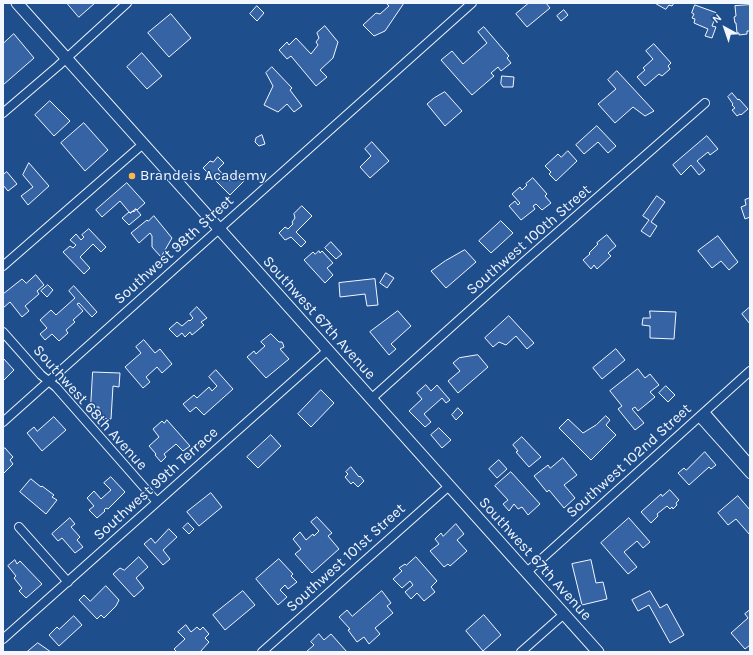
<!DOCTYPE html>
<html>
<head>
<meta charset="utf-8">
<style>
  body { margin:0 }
  #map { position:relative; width:753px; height:655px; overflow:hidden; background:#1f4e8c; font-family:Karla,sans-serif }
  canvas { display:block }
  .frame { position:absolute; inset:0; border:4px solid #f2f6ff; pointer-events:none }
  .north { position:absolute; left:705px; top:8px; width:40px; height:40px; -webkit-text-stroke:3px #1f4e8c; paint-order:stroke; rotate:320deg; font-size:11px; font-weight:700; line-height:16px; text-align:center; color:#f2f6ff }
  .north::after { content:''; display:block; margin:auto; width:14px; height:18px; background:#f2f6ff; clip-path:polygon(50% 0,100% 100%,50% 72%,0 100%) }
</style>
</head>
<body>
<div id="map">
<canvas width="753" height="655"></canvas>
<div class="frame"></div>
<div class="north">N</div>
</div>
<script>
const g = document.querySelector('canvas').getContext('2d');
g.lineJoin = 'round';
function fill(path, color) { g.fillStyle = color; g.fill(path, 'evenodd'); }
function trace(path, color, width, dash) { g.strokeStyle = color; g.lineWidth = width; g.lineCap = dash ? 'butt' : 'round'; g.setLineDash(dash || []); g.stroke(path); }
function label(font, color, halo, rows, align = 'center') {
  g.font = font + ' Karla,sans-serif'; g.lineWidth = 3; g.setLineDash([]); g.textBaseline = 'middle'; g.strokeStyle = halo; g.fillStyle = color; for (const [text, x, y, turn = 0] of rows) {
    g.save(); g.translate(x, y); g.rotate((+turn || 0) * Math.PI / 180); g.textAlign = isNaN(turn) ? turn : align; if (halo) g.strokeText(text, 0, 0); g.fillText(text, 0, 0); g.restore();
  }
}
const building = new Path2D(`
  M67 3H95L79 17Z
  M388 3H404L385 31 374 36 363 25 376 13 380 14 389 6 387 4Z
  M529 3H546L550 8 527 27 516 14Z
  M655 3H674L672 6 669 5 666 9Z
  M695 5 717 13 712 26 716 27 712 38 705 36 708 29 694 23 695 19 692 18 694 14 692 13Z
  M750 5V31H747V34L739 35V33H737L736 23H735L734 17 736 16 735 6Z
  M257 6 264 13 257 21 250 14Z
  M564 10 568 15 561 21 557 16Z
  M171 14 191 38 169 57 148 33Z
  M325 26 338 42 333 58 320 70 327 77 316 86 291 56 287 59 279 50 287 42 289 45 296 38 311 54 318 45 316 42 319 38 317 33Z
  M484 27 509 56 507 58 511 63 501 71 498 67 491 73 494 76 472 95 441 60 452 51 463 64 487 43 478 32Z
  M14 34 34 58 3 85V44Z
  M654 44 671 63 668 66 670 69 662 76 659 74 645 86 637 77 645 70 643 68 653 59 646 51Z
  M142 53 162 76 147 89 127 67Z
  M272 67 292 88 290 90 302 106 294 112 287 104 278 112 264 105 273 86 266 73Z
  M617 71 654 111 645 116 633 107 615 123 598 104 616 89 608 80Z
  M502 76 514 77 513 87H503L501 84Z
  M445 92 462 111 445 126 427 104 434 98Z
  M732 93 738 100 739 99 748 109 741 115 740 114 737 116 732 110 735 108 732 105 733 104 728 97Z
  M50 101 70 121 54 136 35 115Z
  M84 123 108 150 85 171 61 143Z
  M597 126 616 146 608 153 598 142 584 154 576 145Z
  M262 135 265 144 259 146 255 142 256 138Z
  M707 136 718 149 710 155 708 152 697 161 705 170 699 175 691 165 681 175 673 165Z
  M372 142 389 161 370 178 360 167 371 156 365 149Z
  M568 151 577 161 556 181 549 174 551 172 545 166 558 154 561 157Z
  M218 157 224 163 218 169 229 181 238 173 245 180 230 195 203 168 210 161 213 162Z
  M29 163 49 186 28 205 21 196 33 187 23 175Z
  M7 172 17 184 8 191 3 185V175Z
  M533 178 547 194 545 196 551 203 542 210 536 204 533 206 535 209 521 220 509 206 515 201 518 205 520 203 512 194 520 187 522 190 527 185 526 184Z
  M127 183 145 203 137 210 136 209 134 212 133 211 130 213 120 201 102 217 96 210Z
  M657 196 665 202 651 222 657 226 650 237 641 231 649 220 643 216Z
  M750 198V217L745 219 741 207 746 205 745 200Z
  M302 206 312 216 296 232 306 242 301 247 291 237 285 240 279 233 285 227 288 229 293 224 292 222 295 218 294 214Z
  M136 209 141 215 129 225 122 218 129 212 130 213Z
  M154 216 172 238 161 257 152 247V236L150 233 139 243 131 233 147 220 148 221Z
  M501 221 513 233 491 253 479 241Z
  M89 229 106 247 101 252 93 244 80 257 90 268 84 274 63 252 70 246 73 248 76 245 70 240 76 234 81 240 84 237 82 235Z
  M607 235 616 246 608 253 611 256 597 269 594 265 591 269 583 260 590 254 589 253 598 244 597 243Z
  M718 236 738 262 729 270 721 261 712 268 698 251Z
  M331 242 342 254 336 259 325 248Z
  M465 250 476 262 446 288 431 271 445 261Z
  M319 251 320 253 322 251 333 263 327 268 333 275 325 283 304 260 313 252 315 254Z
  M386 273 394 278 387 288 380 283Z
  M36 275 44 285 37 291 39 294 25 306 29 311 22 317 10 302 3 308V294L22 279 26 283Z
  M375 279 378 305 367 306 365 294 340 297 339 283Z
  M48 285 53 290 47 297 41 291Z
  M74 286 97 312 92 317 79 303 77 304 83 311 73 320 75 322 66 330 68 333 59 341 52 334 45 340 40 334 47 328 40 320 51 310 56 315 75 298 69 291Z
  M197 307 207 318 201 322 204 325 192 335 190 332 185 337 182 333 177 337 169 329 177 322 182 326 189 320 190 321 193 318 190 314Z
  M750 307V324L742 314Z
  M398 311 411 326 391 344 396 349 389 355 370 332Z
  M650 311 676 312 674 339 650 338V326L642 325 643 318H650Z
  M509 316 534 343 527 349 516 336 506 345 499 342 493 347 485 338Z
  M271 334 279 342H282L283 344 284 347 280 349 289 359 266 378 247 357 254 351 256 354 265 346 261 342Z
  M144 340 155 353 160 349 172 364 162 373 157 367 146 377 150 382 143 388 125 367 141 353 136 347Z
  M616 349 625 360 602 379 593 368Z
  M478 355 488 367 458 393 448 381 460 371 453 363 459 358Z
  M3 358 14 370 3 381Z
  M638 369 645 378 650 374 659 385 650 392 655 397 638 411 635 407 632 409 644 423 635 430 618 409 622 406 610 391Z
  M216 370 233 389 204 415 196 407 190 412 183 404 194 395 197 398 209 387 212 391 217 386 209 377Z
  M93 372 120 373 119 387 113 386 111 419 99 418V407H91Z
  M426 385 431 391 437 385 450 400 446 403 442 398 424 414 431 422 425 427 409 411 422 399 417 393Z
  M666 386 675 395 668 402 659 393Z
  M321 390 334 403 311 427 298 414Z
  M458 408 463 413 456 420 452 415Z
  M606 416 610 420 606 425 616 435 591 460 559 428 568 419 583 433 596 425Z
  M54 417 66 430 42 451 27 433 34 427 37 431Z
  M167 420 190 446 183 451 176 444 164 454 166 457 161 462 155 455 156 454 149 446 159 437 153 429 162 421 164 423Z
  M439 428 451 440 442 448 431 435Z
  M271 435 281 446 258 468 247 457Z
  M522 437 541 457 529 467 516 452 518 451 513 445Z
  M5 448 13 457 10 460 13 464 3 474V450Z
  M705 452 716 465 711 469 709 467 689 485 678 473 684 468 686 470Z
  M563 458 577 475 564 485 575 498 564 508 549 490 547 492 534 476 548 465 550 468Z
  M499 460 507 469 497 478 489 469Z
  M351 467 359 477 360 476 364 481 358 487 353 482 351 484 345 477 348 474 346 472Z
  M511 472 540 504 528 515 522 507 518 509 514 504 509 511 503 504 508 500 495 486Z
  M111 477 125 492 108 509 106 508 104 510 105 511 97 518 89 510 94 506 87 498 94 491 101 499 111 490 104 483Z
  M31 479 41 487 42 486 54 495 52 497 57 500 46 514 20 492Z
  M670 490 679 500 676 503 677 505 673 509 672 507 670 509 667 506 657 514 658 516 651 523 641 512 661 494 662 496Z
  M211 493 222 507 199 526 187 512Z
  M738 496 750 510V535L736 519 728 525 718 513Z
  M317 517 332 533 328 536 339 549 312 573 295 554 301 549 293 539 300 532 306 540 313 534 314 536 319 531 311 522Z
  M70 518 75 524 71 527 80 537 77 540 83 547 75 553 62 538 58 541 52 534Z
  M629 518 650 542 643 548 637 541 624 552 637 567 628 574 601 543Z
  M188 523 194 529 189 534 183 528Z
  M456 524 464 534 457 540 467 551 450 566 448 564 444 567 430 551 439 544 435 539 441 533 443 536Z
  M169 529 177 537 163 550 170 559 163 565 144 544 151 538 155 543Z
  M139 557 148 567 136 578 144 588 134 597 113 574 120 568 124 570Z
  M416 557 437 581 431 587 435 592 424 601 417 593 411 599 405 592 413 585 410 581 402 588 393 579 402 571 399 568 405 564 406 565Z
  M279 559 293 574 291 576 297 582 288 589 285 585 280 590 287 597 278 605 256 579Z
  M15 560 17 564 20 561 42 584 26 598 19 591 22 588 14 578 16 576 8 566Z
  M591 560 596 583 603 582 607 599 582 605 572 564Z
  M106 586 119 600 116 606 104 618 101 615 97 619 79 600 84 595 90 601Z
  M243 591 255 605 225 630 213 615Z
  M382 591 391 603 387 606 393 613 375 628 380 634 369 644 364 637 357 642 348 630 350 629 339 617 347 610 352 616Z
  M650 591 660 608 667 604 684 635 670 643 649 605 638 611 632 600Z
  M750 610V645L745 649 731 633 748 618 745 614Z
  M484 615 501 635 483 651 466 631Z
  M74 616 82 625 59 646 49 635 57 627 59 629Z
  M186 625 191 632 197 627 200 630 203 627 209 634 205 638 209 642 200 652H177L174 649 185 639 178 632Z
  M319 634 324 640 331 634 347 652H306L314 645 311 642Z
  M38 643 51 652H27Z`);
fill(building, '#3563a3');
trace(building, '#f2f6ff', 1);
const minor = new Path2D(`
  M3 113 58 66 127 3
  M3 266 143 144
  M3 332 41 375 56 387 157 502
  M371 399 518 267 705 103
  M705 412 750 464
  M699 417 750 474
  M3 422 472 3
  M19 527 68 582
  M527 572 750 371
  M3 639 328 350
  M262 652 449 486
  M521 652 564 614`);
const major = new Path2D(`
  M17 3 598 652`);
trace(minor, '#f2f6ff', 10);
trace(major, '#f2f6ff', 13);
trace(minor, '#1f4e8c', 8);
trace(major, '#1f4e8c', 11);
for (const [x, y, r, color] of [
  [132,176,4,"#ffb74d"]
]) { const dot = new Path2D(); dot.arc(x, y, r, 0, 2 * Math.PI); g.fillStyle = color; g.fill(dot); trace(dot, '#1f4e8c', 1.5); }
label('15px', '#f2f6ff', '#1f4e8c', [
  ["Brandeis Academy",140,176]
], 'left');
label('15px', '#f2f6ff', '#1f4e8c', [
  ["Southwest 100th Street",529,240,-41],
  ["Southwest 98th Street",174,250,-42],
  ["Southwest 67th Avenue",319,318,48],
  ["Southwest 68th Avenue",90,408,48],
  ["Southwest 102nd Street",629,461,-42],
  ["Southwest 99th Terrace",156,484,-42],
  ["Southwest 101st Street",346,558,-42],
  ["Southwest 67th Avenue",535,559,48]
]);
</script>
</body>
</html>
